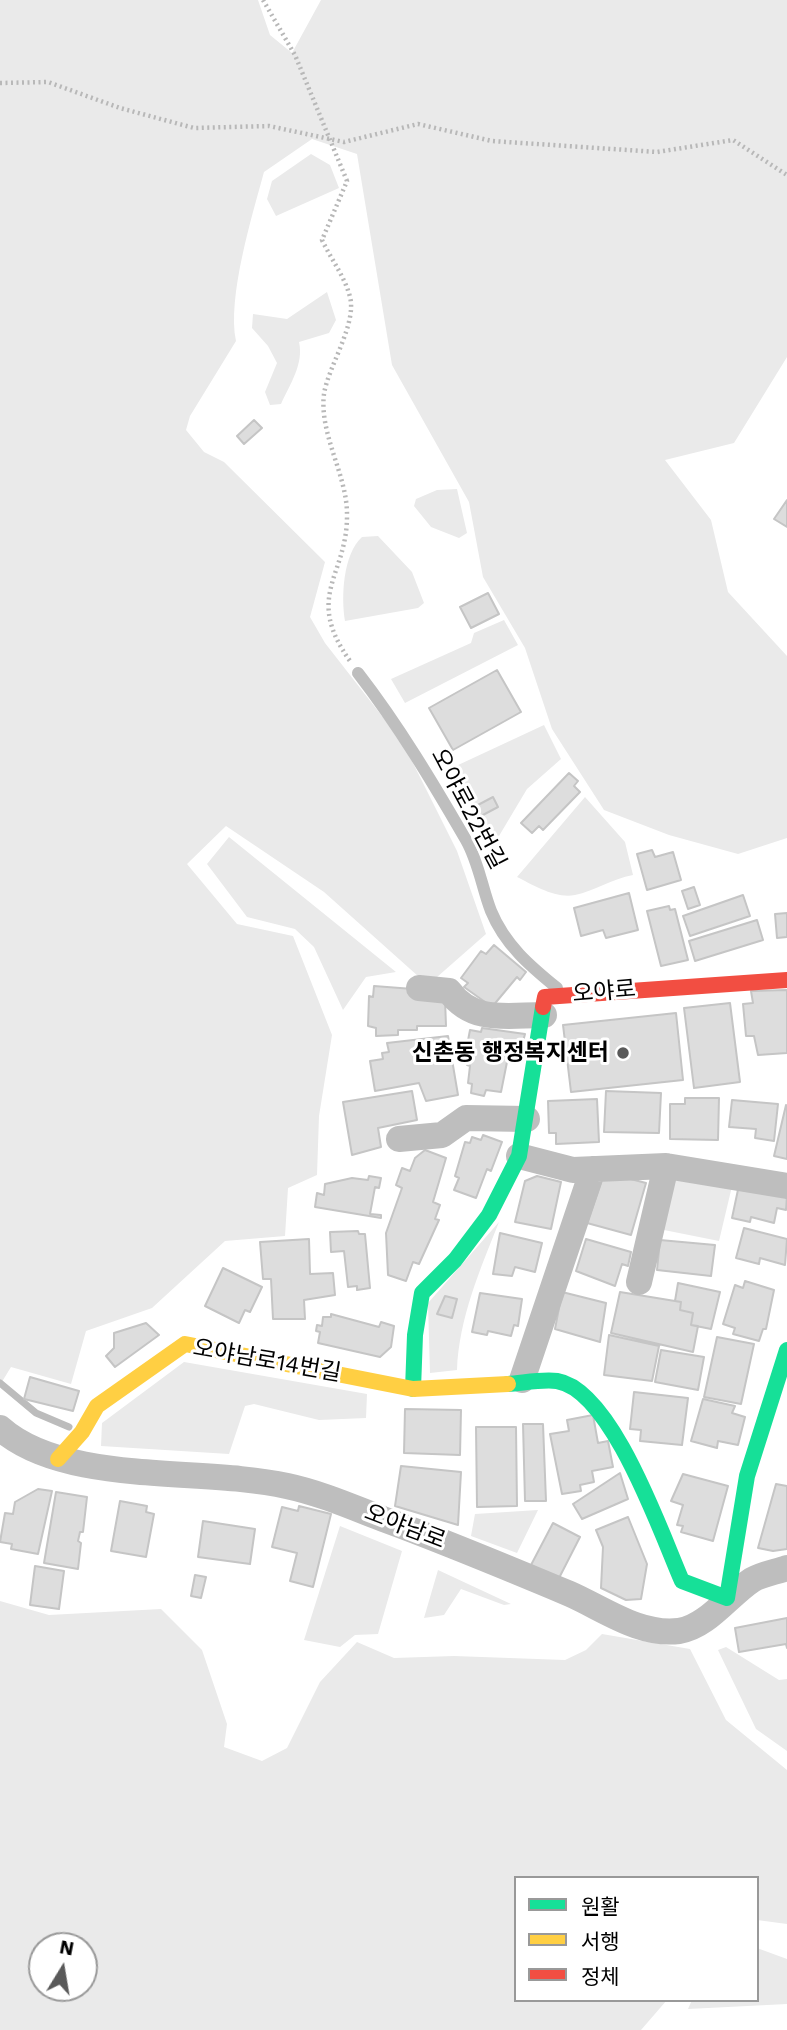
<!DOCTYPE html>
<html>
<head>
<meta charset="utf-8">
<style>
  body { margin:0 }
  #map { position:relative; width:787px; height:2030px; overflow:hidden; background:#fff; font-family:"Work Sans","Noto Sans KR",sans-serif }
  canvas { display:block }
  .legend { position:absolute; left:514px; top:1876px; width:245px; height:126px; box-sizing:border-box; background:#fff; border:2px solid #999; margin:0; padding:9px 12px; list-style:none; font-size:21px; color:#000 }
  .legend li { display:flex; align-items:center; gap:14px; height:35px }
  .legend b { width:35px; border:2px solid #999 }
  .north { position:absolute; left:28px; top:1932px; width:70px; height:70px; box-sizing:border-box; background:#fff; border:2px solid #999; border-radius:50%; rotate:11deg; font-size:19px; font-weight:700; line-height:28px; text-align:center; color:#000 }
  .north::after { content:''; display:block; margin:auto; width:24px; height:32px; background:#595959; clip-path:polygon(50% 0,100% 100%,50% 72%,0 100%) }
</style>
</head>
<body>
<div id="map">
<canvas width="787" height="2030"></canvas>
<ul class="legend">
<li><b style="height:9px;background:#16e098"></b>원활</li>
<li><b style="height:9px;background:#ffcf43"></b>서행</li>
<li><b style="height:9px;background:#f24e42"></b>정체</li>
</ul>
<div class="north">N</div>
</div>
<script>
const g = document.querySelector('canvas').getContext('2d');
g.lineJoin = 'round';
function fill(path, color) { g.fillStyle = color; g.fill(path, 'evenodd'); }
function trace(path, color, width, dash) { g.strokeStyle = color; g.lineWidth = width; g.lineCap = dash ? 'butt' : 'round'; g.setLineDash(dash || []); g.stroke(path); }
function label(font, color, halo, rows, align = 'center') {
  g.font = font + ' "Work Sans","Noto Sans KR",sans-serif'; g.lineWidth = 6; g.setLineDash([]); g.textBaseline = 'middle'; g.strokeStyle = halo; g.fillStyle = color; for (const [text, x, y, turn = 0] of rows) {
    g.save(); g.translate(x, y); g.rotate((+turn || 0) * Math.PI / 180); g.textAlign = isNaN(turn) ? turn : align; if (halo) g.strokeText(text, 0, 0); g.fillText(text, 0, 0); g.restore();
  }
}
fill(new Path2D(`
  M0 0H258L270 35 292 53 321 0H787V357L734 443 665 460 711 520 728 592 787 656V838L738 854 669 835 604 810 552 729 525 648 483 577 469 502 392 365 357 154 312 139 264 172C252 216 227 298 236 341L190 416 186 430 204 452 224 462 325 562 310 617 325 643 403 743 457 851 486 934 428 985 324 892 226 826 187 864 237 924 293 936 332 1035 319 1116 317 1175 288 1188 285 1236 225 1241 152 1308 86 1331 71 1384 11 1367 0 1385Z
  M311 154 330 165 339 188 276 216 267 199 272 181Z
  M327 292 336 320 329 333 299 342C304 364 290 384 281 404L270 405 265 392 277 363 268 346 252 328 253 314 287 319Z
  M457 489 467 533 459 538 431 527 414 506 416 499 437 490Z
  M378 536 412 572 424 603 418 608 345 621C341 597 343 554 362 537Z
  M504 620 518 645 405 703 391 679 471 643 474 633Z
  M544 725 561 759 527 789 496 841 489 844 461 787 456 766Z
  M585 797 625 842 633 875C612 879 594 891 575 895 556 899 533 885 517 877Z
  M229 837 396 972 366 977 343 1010 314 947 295 929 247 917 207 864Z
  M673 1174 733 1182 719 1241 659 1229Z
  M499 1222C480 1270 459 1318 457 1370L430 1373 428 1303Z
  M184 1362 367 1394 366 1418 319 1420 254 1404 245 1406 229 1454 101 1446 102 1423Z
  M538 1510 517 1553 471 1536 475 1514Z
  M340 1526 402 1551 378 1634 355 1635 340 1647 304 1640Z
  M438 1570 511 1604 504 1605 461 1589 444 1615 424 1618Z
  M0 1601 49 1615 161 1609 202 1650 227 1724 224 1747 262 1761 287 1748 320 1682 357 1642 394 1658 454 1656 565 1660 586 1650 602 1634 690 1649 726 1720 787 1770V1924L757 1920V1878H516V2000H667L641 2030H0ZM42 1946H84V1988H42Z
  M726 1647 779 1680 787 1679V1751L756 1729 718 1650Z
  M757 1948 787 1959V2004L688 2009 692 2000H757Z`), '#eaeaea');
trace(new Path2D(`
  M0 1383 36 1413 69 1427`), '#bcbcbc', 7);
const building = new Path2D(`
  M254 420 262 428 244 444 237 436Z
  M787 500V527L774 519Z
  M488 593 499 614 471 628 460 607Z
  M497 670 521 712 453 750 429 708Z
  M569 773 578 781 574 786 580 792 543 830 539 826 532 833 521 823Z
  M493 797 498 807 481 816 476 806Z
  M652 850 655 857 673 852 681 880 647 890 637 854Z
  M694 887 700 905 688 909 682 891Z
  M629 893 638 930 606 938 603 930 581 936 574 908Z
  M743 895 750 916 690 936 683 916Z
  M669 906 670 910 675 909 688 960 661 966 647 911Z
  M787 913V937L777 938 775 914Z
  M757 920 763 940 695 961 689 941Z
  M494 945 526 972 520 980 517 977 492 1007 464 987 468 983 461 978 481 951 486 954Z
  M374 986 413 989 445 999 446 1026H417V1030H398V1035L376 1036V1028L368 1026 369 996 373 997Z
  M787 990V1053L758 1055 754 1036H746L743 1004 753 1003 751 991Z
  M730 1003 740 1082 694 1088 684 1008Z
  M676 1013 683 1080 571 1092 563 1025Z
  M482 1028 525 1034 519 1057H508L501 1092 486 1090 484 1096 471 1093 472 1084 468 1083 470 1066 467 1065 469 1057 465 1056 470 1030 481 1032Z
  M448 1036 458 1095 426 1101 419 1083 375 1091 370 1061 383 1059 382 1053 389 1052 387 1043Z
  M412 1091 417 1120 378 1128 381 1147 352 1155 343 1102Z
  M606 1091 661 1093 659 1133 604 1132Z
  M685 1098H719L718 1140 670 1139V1104H685Z
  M597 1099 599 1142 556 1144V1133H549L548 1101Z
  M732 1100 778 1104 774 1141 755 1138 756 1129 729 1127Z
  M786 1105 787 1106V1159L774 1156Z
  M483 1135 502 1142 491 1171 487 1169 476 1198 454 1190 459 1178 455 1176 465 1142 470 1143 472 1137 481 1140Z
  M425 1150 446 1158 433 1202 440 1205 435 1219 439 1220 419 1264 413 1262 406 1281 388 1275 386 1233 402 1188 396 1185 402 1168 410 1171 415 1158Z
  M615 1175 646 1183 631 1235 587 1223 603 1177Z
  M369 1176 381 1178 379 1188 375 1187 370 1214 381 1215V1218L315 1207 317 1193 324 1195 325 1184 352 1178 368 1180Z
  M537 1176 561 1182 551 1229 515 1222 525 1181Z
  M739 1185 787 1196 786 1210 777 1208 774 1223 751 1217 750 1222 732 1218Z
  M744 1228 787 1239 785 1265 760 1258 759 1264 736 1258Z
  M358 1231 359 1234H365L370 1288 357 1290V1286L348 1287 344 1251 331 1252 330 1232Z
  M500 1233 542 1243 535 1272 515 1267 512 1276 493 1274Z
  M309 1239 310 1274 333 1273 335 1295 304 1300 305 1319H273L271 1279H263L260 1242Z
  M586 1239 631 1252 628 1266 622 1264 615 1286 576 1271Z
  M660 1240 715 1245 711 1276 657 1270Z
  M223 1268 262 1287 250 1312 245 1310 239 1323 205 1306Z
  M745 1281 774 1290 766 1329H763L759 1341 733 1334 735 1328 723 1324 735 1285 743 1288Z
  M678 1283 720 1292 711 1329 691 1325 693 1313 680 1310 681 1302 675 1301Z
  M562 1292 606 1303 600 1342 555 1329Z
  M620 1292 681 1302 680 1310 693 1313 691 1325 698 1326 693 1352 611 1333Z
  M480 1293 522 1299 518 1326 514 1325 511 1336 488 1331 487 1335 472 1332Z
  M445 1296 457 1299 452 1318 437 1314Z
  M331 1314 379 1327 381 1322 394 1326 391 1347 380 1357 318 1343 320 1332 316 1331 317 1325 322 1326 323 1317H331Z
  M146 1323 159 1335 115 1367 106 1356 114 1348V1333Z
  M609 1335 659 1346 652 1381 604 1375Z
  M717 1337 754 1344 741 1404 704 1397Z
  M661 1350 704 1357 698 1390 655 1382Z
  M30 1377 79 1391 73 1411 24 1399Z
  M634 1392 688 1398 682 1445 640 1441 641 1430 630 1429Z
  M703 1399 735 1406 732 1413 745 1417 738 1445 718 1441 717 1448 691 1441Z
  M405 1409 461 1410 460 1455 404 1453Z
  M593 1415 598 1443 608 1441 613 1467 592 1471 594 1482 580 1485 581 1491 562 1494 550 1434 569 1431 567 1420Z
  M523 1424H543L546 1501H525Z
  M476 1427H516L517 1506 477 1507Z
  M401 1466 461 1472 458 1525 395 1506Z
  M620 1473 628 1499 582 1519 573 1504Z
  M683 1474 728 1486 713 1541 681 1532 683 1526 677 1525 683 1505 671 1501Z
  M776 1484 787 1486V1549L773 1551 758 1548Z
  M38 1489 52 1491 38 1554 11 1549 12 1544 0 1542 5 1513 13 1514 15 1502Z
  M56 1492 87 1497 83 1532H80L78 1541 81 1543 78 1569 44 1563Z
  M120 1501 147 1506 146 1512 154 1514 146 1557 111 1551Z
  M299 1506 331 1514 313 1587 290 1581 297 1553 272 1547 282 1507 298 1511Z
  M628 1517 647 1564 641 1599 626 1600 601 1588 603 1547 596 1530Z
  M203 1521 255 1529 250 1564 198 1557Z
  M553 1523 580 1537 558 1580 531 1565Z
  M35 1566 64 1571 59 1609 30 1605Z
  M195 1575 206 1577 201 1598 191 1596Z
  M787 1618V1648L786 1644 739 1652 735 1628Z`);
fill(building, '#ddd');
trace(building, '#c5c5c5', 2);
trace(new Path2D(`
  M263 0 295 55 347 181 322 240C331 259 345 277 350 297 357 324 328 367 324 394 319 434 347 475 347 514 348 576 303 595 350 661
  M0 83 48 82 120 108 194 128 269 126 344 142 418 124 492 141 657 152 733 140 787 175`), '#b8b8b8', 4.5, [2, 3.5]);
trace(new Path2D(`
  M358 673C399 726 433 783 466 840 479 863 482 888 491 911 505 945 530 966 557 988`), '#bebebe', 12);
trace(new Path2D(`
  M419 988 449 991C473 1024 508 1015 544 1015
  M399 1139 442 1135 466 1118 527 1119
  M519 1156 573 1170 666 1166 787 1186
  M639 1282 666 1166
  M522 1380 593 1169
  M0 1428C65 1486 205 1467 287 1486 320 1493 352 1507 383 1519 446 1542 508 1568 570 1594 604 1609 640 1636 679 1631 707 1627 729 1595 752 1580 762 1574 776 1572 787 1568`), '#bebebe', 26);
trace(new Path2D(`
  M508 1384C523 1383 542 1379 557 1381 612 1390 661 1533 682 1581L727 1598 747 1476 787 1350
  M413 1389 415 1335 422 1293 455 1260 489 1215 519 1156 543 1007`), '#16e098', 16);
trace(new Path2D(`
  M58 1459 82 1432 97 1406 185 1344 413 1389 508 1384`), '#ffcf43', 16);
trace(new Path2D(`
  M543 1007 545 997 787 980`), '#f24e42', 16);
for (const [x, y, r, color] of [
  [623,1053,7,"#595959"]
]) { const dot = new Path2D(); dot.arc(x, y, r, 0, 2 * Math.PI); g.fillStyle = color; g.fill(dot); trace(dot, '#fff', 2.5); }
label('23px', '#000', '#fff', [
  ["오야로22번길",468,809,62],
  ["오야로",604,992,-5],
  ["오야남로14번길",267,1361,10],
  ["오야남로",405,1527,21]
]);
label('bold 23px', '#000', '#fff', [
  ["신촌동 행정복지센터",609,1053]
], 'right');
</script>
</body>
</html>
